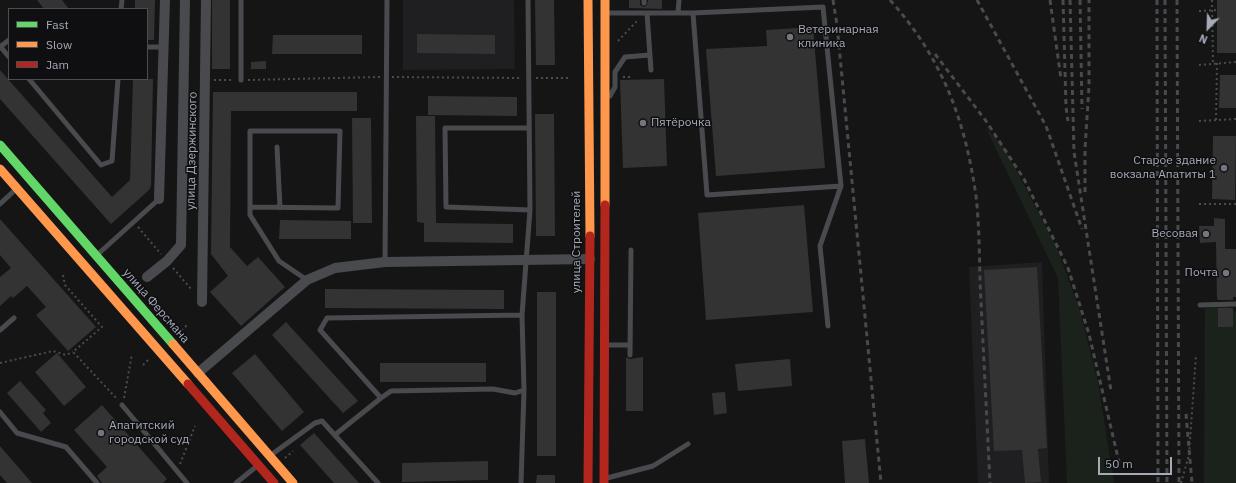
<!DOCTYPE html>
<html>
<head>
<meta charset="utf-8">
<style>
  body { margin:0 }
  #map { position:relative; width:1236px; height:483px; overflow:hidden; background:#151515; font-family:"IBM Plex Sans",sans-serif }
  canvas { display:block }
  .legend { position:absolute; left:8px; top:8px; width:140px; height:72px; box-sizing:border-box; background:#0f0f11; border:1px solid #4b4d53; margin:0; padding:5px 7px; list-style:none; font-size:12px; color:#a5abb7 }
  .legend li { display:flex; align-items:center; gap:8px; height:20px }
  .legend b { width:20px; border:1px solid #4b4d53 }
  .north { position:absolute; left:1188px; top:8px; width:40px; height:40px; -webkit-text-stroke:3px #0f0f11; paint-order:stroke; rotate:203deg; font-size:11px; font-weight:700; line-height:16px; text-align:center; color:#a5abb7 }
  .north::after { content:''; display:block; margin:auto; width:14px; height:18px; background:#a5abb7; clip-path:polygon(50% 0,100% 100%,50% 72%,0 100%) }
  .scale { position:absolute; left:1098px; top:457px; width:74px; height:18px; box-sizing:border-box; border:2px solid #a5abb7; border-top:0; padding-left:5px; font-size:12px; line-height:14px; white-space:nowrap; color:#a5abb7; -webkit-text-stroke:3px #0f0f11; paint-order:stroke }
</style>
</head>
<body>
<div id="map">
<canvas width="1236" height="483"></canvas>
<ul class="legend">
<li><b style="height:5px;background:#63d668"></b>Fast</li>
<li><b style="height:5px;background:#ff974d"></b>Slow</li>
<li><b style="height:5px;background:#b3261e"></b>Jam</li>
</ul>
<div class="north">N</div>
<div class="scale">50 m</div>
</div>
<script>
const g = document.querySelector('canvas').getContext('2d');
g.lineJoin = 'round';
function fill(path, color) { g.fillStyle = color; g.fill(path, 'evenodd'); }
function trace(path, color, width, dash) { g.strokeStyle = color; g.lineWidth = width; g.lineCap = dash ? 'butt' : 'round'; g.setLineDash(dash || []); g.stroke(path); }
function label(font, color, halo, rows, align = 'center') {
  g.font = font + ' "IBM Plex Sans",sans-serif'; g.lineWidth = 3; g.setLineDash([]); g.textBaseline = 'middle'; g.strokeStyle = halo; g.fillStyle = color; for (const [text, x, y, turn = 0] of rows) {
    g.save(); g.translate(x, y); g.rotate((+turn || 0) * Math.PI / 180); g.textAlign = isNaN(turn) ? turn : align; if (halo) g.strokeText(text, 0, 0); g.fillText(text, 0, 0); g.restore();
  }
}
fill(new Path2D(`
  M403 0H514L515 69 403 70Z
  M1042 262 1049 483H978L969 267Z`), '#1f1f21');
fill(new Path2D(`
  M986 128 1004 147 1056 246 1080 311 1098 382 1114 483H1067L1058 278Z
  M1230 307 1236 312V483H1204L1205 308Z`), '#1b221b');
fill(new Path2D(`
  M37 0H62L69 9H44Z
  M135 0H155L154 40H147V9H135Z
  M212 0H230V69H212Z
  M535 0H554L555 65H536Z
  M629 0H640V5L644 7 647 5 648 0H662V9L629 8Z
  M1217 0H1236V53H1217Z
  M813 27 825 168 716 176 706 49 767 46 766 30Z
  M417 34 495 35V54L417 53Z
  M273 35H362V54H272Z
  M266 61V69H251V62Z
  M0 70 112 197 130 180 133 79H153L151 186 149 190 111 224 0 99Z
  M1220 75H1236V108H1219Z
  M664 79 667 166 623 168 620 80Z
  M213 92H357V111H231L230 247 247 266 258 257 285 287 241 326 210 292 228 276 211 254Z
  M428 96 517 97V116L428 115Z
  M535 114H554L555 236H536Z
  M416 116H435L436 223 513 224V243L424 242V223L417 222Z
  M352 118H371L372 223H353Z
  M1213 136H1236L1235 200 1212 199Z
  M804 205 813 312 706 320 698 213Z
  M1214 218 1225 219V249H1236V297H1233V300H1218L1217 298 1216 242 1200 243 1199 226H1214Z
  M0 219 96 327 68 351 36 315 46 307 27 286 13 298 11 296 0 306V277L11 268 0 255Z
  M280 220 351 221V239H279Z
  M1037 267 1047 448 1038 449 1041 482 1025 483 1022 450 994 451 984 270Z
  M325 289 504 290V309L325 308Z
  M537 292H556V456H537Z
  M1218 308H1233V327H1218Z
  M286 322 358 401 343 413 272 335Z
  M57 353 86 387 64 406 35 372Z
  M255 354 304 412 282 431 232 373Z
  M626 357 630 359 643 357V411H626Z
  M790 359 792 386 738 391 735 364Z
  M380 363H486V382H380Z
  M20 381 46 410 43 413 51 423 41 432 7 393Z
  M725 392 727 413 714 415 712 393Z
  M102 405 167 479 163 483H102L97 476 107 467 74 430Z
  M314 433 359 483H334L300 445Z
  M865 439 869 483H845L842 441Z
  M0 446 32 483H7L0 475Z
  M488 461V480L402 482V463Z
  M537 475H555V483H536Z`), '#333334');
trace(new Path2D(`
  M1212 0 1213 64
  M1199 11 1217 10
  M618 41 637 21
  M1199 65 1236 62
  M392 77 522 78
  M623 77H631
  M536 78H571
  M214 80H234
  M248 80 380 77
  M1216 120 1217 63
  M1199 121 1236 119
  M1199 204H1236
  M138 227 161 254
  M173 268 192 290
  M63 275 65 285 102 327 73 352 118 400
  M178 334 187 325
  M0 363 53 351 66 355 73 352
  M143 365 149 359
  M124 398 132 354
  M285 458 293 451
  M180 464 195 426
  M1181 483 1189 455 1196 355`), '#4b4c50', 2, [2, 3]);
trace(new Path2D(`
  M241 0V80
  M644 0V3
  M121 9 122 0
  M606 13H693L823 7 841 186 707 195 693 13
  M647 13 651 70
  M678 13 679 0
  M0 46 9 57
  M0 47 9 40
  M147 47H164
  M29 79 101 165 112 161 118 79
  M610 96 615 87V72L625 57 650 55
  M529 128H445L446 207 530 210
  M277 147 280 208
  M0 204 15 190
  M250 207 338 208 340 131H250V215L279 261 307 280
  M97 255 159 199
  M385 262 387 0
  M1200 305 1236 304
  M828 326 820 246 841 186
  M0 330 14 318
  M605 345H630
  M630 355 631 250
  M381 398 391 391 493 389 515 393 524 390
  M122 405 187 483
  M0 412 17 433 66 447 97 483
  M336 434 381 398 320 330 327 318 522 315 530 210 528 0
  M271 455 315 423 322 421 378 483
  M607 478 653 466 688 444
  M236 483 257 466
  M521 483 524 390 522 315`), '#494a4e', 5);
trace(new Path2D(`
  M159 199 165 0
  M147 277 167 261 181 245 185 0
  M202 302 206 0
  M198 373 307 280 335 268 385 262 590 259`), '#494a4e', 10);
trace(new Path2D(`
  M0 145 173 344`), '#63d668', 9);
trace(new Path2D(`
  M588 0 590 236
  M0 169 188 384
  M605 205V0
  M173 344 293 483`), '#ff974d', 9);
trace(new Path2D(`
  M188 384 274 483
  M588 483 590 236
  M604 483 605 205`), '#b3261e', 9);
trace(new Path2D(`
  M833 0 837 25 881 483
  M890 0C942 58 965 119 976 196 980 231 979 267 981 302 984 362 987 423 990 483
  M977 0 1046 126 1082 229
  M1050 0 1061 79
  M1063 0 1066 107 1068 121
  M1070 0 1074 152 1111 391
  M1080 0 1082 109
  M1157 0 1158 483
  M1165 0 1167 483
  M1177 0 1179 483
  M935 54 986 121 1024 179 1068 268 1089 334 1119 462
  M1085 192V149L1089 86V0
  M1186 414 1192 483`), '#494a4d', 3, [5, 4]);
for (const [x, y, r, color] of [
  [790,37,4,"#73767e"],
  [643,123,4,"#73767e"],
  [1224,168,4,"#73767e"],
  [1206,234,4,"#73767e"],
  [1226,273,4,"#73767e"],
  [101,433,4,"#73767e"]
]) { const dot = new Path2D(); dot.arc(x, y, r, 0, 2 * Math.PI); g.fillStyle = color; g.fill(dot); trace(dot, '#0f0f11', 1.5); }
label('12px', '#a5abb7', '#0f0f11', [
  ["Ветеринарная",798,30],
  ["клиника",798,44],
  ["Пятёрочка",651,123],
  ["Старое здание",1216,161,"right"],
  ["вокзала Апатиты 1",1216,175,"right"],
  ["Весовая",1198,234,"right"],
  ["Почта",1218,273,"right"],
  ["Апатитский",109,426],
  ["городской суд",109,440]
], 'left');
label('12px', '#a5abb7', '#0f0f11', [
  ["улица Дзержинского",192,151,-89],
  ["улица Строителей",577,242,-90],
  ["улица Ферсмана",156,306,49]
]);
</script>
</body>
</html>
